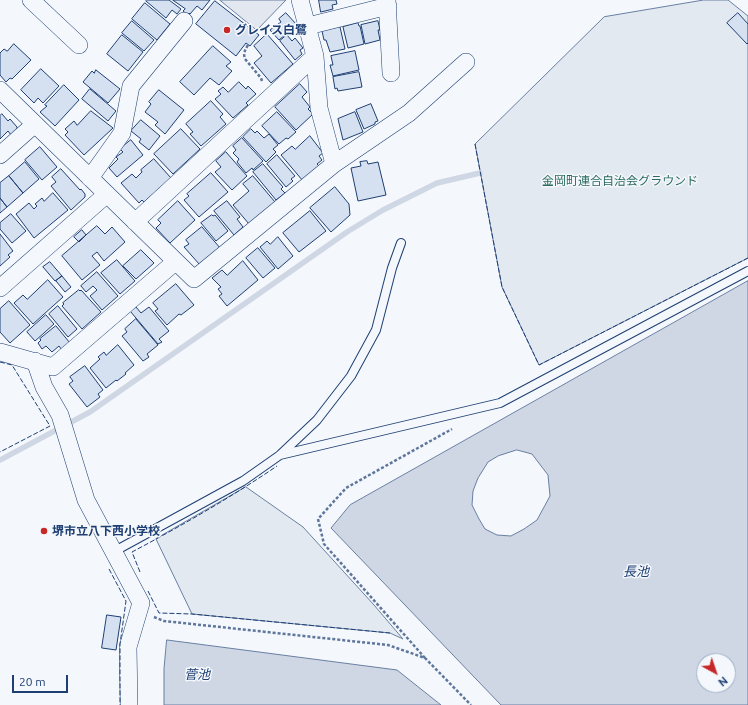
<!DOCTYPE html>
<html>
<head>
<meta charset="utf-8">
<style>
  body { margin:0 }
  #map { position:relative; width:748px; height:705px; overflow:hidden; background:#f4f7fb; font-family:Ubuntu,sans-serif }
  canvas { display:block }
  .north { position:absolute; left:696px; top:653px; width:40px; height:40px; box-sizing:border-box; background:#f4f7fb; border:1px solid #9eadc5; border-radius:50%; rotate:140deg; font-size:11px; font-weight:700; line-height:16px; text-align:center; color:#1d3f73 }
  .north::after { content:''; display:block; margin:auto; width:14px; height:18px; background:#c62828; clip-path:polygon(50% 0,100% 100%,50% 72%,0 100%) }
  .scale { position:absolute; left:12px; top:675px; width:56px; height:18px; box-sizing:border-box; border:2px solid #1d3f73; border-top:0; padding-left:5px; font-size:12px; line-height:14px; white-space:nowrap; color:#1d3f73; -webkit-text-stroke:3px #f4f7fb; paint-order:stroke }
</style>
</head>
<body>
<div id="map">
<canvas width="748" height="705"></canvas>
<div class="north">N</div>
<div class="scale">20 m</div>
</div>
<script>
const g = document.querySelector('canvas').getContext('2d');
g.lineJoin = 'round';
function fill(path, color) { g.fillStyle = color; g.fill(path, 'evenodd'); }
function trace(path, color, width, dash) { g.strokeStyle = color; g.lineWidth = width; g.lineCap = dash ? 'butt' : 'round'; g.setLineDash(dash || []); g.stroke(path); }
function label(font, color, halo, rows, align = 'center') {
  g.font = font + ' Ubuntu,"Noto Sans JP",sans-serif'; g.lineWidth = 3; g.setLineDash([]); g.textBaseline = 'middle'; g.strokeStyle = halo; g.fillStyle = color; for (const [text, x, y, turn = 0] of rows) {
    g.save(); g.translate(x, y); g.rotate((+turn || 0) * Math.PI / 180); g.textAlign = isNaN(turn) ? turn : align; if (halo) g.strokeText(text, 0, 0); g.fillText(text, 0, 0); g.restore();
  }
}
const green = new Path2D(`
  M704 0H728L748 16V258L539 365 502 287 475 144 604 17Z
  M246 487 303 527 374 605 403 639 390 633 192 614 156 539Z`);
fill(green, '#e3e9f0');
trace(green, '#687fa3', 1);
const parking = new Path2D(`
  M220 0H286L257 30Z`);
fill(parking, '#e3e8f0');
trace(parking, '#687fa3', 1);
const water = new Path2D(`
  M748 281V705H501L331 528 350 505ZM517 450 532 454 548 475 550 496 537 520 524 529 511 536 497 535 485 529 479 519 472 505 473 491 478 478 488 462 498 456ZM704 661H728V685H704Z
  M167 640 397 670 441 705H164V669Z`);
fill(water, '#cfd7e4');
trace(water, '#687fa3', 1);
trace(new Path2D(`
  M0 460 90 412 347 232 383 210 437 183 480 173`), '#cfd7e4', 5.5);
const building = new Path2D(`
  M147 0H169L181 9 177 14 172 10 166 18 146 1Z
  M173 0H210L202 10 197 6 190 14 189 13 188 15 183 11 185 9Z
  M319 0H336L337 4 332 5 333 9 321 12Z
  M215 1 259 35 250 46 246 43 236 56 196 24Z
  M145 3 170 24 157 40 132 19Z
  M286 13 297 25 279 40 270 30 281 22 279 19Z
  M738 13 748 24V43L747 44 727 23Z
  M132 21 154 40 144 51 122 33Z
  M378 21 380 30H378L380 40 365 44 361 25Z
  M358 23 359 26H360L364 44 348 48 343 27Z
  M340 27 345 49 330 52 326 40H324L322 31Z
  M267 34 293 64 271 83 254 63 262 56 254 46Z
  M122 35 143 52 128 71 107 54Z
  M287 35 292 41 295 38 303 48 300 50 302 54 295 60 280 41Z
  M14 44 31 60 12 79 10 78 6 82 0 75V53L4 49 7 51Z
  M213 46 231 62 226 66 232 71 219 85 210 78 194 95 180 82Z
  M355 51 359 70 333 76 330 65H333L331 56Z
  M41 69 59 86 43 103 38 98 34 103 21 90Z
  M96 70 120 89 108 103 83 82 92 71 94 73Z
  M359 72 362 87 338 91 337 88 335 89 333 77Z
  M239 82 246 89 248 86 256 94 246 103 248 105 233 118 215 99 221 94 218 91 223 87 228 92Z
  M300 84 307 92 302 97 310 107 308 109 313 114 296 130 275 107Z
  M64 85 79 100 55 126 40 112 47 106 45 105Z
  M90 89 116 111 108 121 82 99Z
  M159 90 184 110 165 134 155 125 158 122 145 112 151 104 149 102Z
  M211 101 223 114 220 117 226 124 201 146 190 134 193 132 186 124Z
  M371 104 378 121 375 122V124L364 129 356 110Z
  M91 111 113 128 84 155 65 135 68 132 65 129 74 121 77 125Z
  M277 112 296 132 288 139 286 138 279 144 262 126Z
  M355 112 363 132 343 140 338 119Z
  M2 114 8 121 10 119 17 127V130L11 135 8 131 0 139V116Z
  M141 120 160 136 149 150 139 142 141 139 131 131Z
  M181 129 200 149 173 174 154 154Z
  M251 129 255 133 257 131 264 138 269 134 278 145 273 149 276 152 266 162 243 137Z
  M310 136 323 153 319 156 322 160 317 164 320 167 303 181 281 155 292 146 295 149Z
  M242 138 263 161 253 170 252 168 246 173 237 162 239 159 233 153 236 150 233 146Z
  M131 140 143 155 117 177 109 168 118 159 116 157 123 152 120 149Z
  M40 147 57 167 42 180 25 160Z
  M226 152 247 176 232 190 215 172 221 167 216 161Z
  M277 155 295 176 291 179 293 181 286 187 267 164Z
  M154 159 171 178 144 202 142 200 139 203 121 183 132 174 136 178 142 172 141 170Z
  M367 161 368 164 378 162 386 195 358 201 351 168 361 166 360 162Z
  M25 162 39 179 23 193 9 176Z
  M263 164 283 187 281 189 285 193 276 200 253 172Z
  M61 169 80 190 81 189 85 194V197L71 210 51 186 56 182 52 177Z
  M211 173 228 192 199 217 184 200 189 196 187 194Z
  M9 176 23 193 7 207 0 198V183Z
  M253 176 275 202 249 224 233 205 249 191 243 184Z
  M335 187 349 204 350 215 331 232 310 208Z
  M53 193 68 210 34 238 16 214 29 203 34 209 37 206 35 204 42 198 44 201Z
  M0 198 7 207 0 213Z
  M178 201 195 220 170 243 156 228 161 223 158 220Z
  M227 201 240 217 237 219 243 227 234 235 214 211Z
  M310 211 326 231 299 252 283 233Z
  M11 214 26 231 12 243 0 229V223Z
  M212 215 213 216 215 215 228 231 216 241 201 223Z
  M97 226 105 234 112 227 125 242 104 261 97 252 92 256 100 265 82 280 62 256Z
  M202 227 221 249 200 265 184 247 189 244 186 240Z
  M82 230 86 235 79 242 74 237Z
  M0 234 13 251 8 255 10 257 0 266Z
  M278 237 293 256 278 269 260 247 267 241 270 244Z
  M258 248 275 268 263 278 246 258Z
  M141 250 154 263 136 279 123 266Z
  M117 260 135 281 120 294 101 273Z
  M243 261 258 280 227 306 219 296 222 294 218 289 221 287 212 278 222 270 227 275Z
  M50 262 62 276 55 281 43 267Z
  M97 272 118 296 102 310 90 296 97 290 93 286 86 292 81 286Z
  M62 276 71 287 65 292 56 281Z
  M48 280 63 297 33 324 14 303 23 295 27 299Z
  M176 284 194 305 181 315 179 314 167 325 155 311 158 309 153 303Z
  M79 290 80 291 81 290 101 312 82 329 62 306 64 304 63 303Z
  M9 301 30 325 10 343 0 332V309Z
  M58 306 77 329 68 337 49 314Z
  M136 307 141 313 149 307 169 331 159 339 162 342 158 344 130 311Z
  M46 315 54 324 35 341 27 332Z
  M136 319 158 345 147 354 149 357 143 361 122 336 127 332 125 329Z
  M56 326 70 343 62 350 59 346 52 352 46 346 42 349 38 343 41 340 40 339Z
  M118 345 134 365 125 373 126 374 117 381 116 380 106 388 90 368 100 359 98 357 104 352 106 355Z
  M85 366 103 390 98 394 100 397 87 407 69 384 73 381 70 377Z
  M107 615 121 617 116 650 102 648Z`);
fill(building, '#d5e0f0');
trace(building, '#1d3f73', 1);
const lane = new Path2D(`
  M280 455 500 403 748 271
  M113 552 243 481 280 455 317 420 351 376 376 330 392 268 401 243`);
const street = new Path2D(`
  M31 0 79 45
  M300 0 315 56 319 108 334 164
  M387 0 391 73
  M308 26 388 6
  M0 90 194 279 334 164 409 113 466 62
  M0 155 35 124
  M90 178 122 133 131 86 184 21
  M135 222 315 56
  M0 288 107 194
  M0 352 53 367 175 262
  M35 361 44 387 60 415 86 500 141 603 128 647 129 705`);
trace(lane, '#1d3f73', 10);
trace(street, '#1d3f73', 18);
trace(new Path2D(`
  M248 45C245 50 243 53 245 59L261 78 262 81
  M154 617 164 621 388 645 425 658 471 705
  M425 658 324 544 318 519 346 488 452 429`), '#5e769c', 2.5, [3, 2]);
trace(lane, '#f4f7fb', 8);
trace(street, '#f4f7fb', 17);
trace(new Path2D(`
  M475 144 502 287 539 365 748 258
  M0 362 12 365 50 426 0 452
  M109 569 126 601 120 644V705
  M140 572 132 552C181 526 230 498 277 466
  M148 591 159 613 192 614 390 633`), '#1d3f73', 1, [5, 2]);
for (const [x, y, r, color] of [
  [227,30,4,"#c62828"],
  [44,531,4,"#c62828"]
]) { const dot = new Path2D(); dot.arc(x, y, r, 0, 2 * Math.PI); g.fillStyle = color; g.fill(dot); trace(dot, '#f4f7fb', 1.5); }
label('bold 12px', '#1d3f73', '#f4f7fb', [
  ["グレイス白鷺",235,30],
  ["堺市立八下西小学校",52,531]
], 'left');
label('12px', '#2c6c60', '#f4f7fb', [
  ["金岡町連合自治会グラウンド",620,181]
]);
label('italic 13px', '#1d3f73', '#f4f7fb', [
  ["長池",636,572],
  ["菅池",197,675]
]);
</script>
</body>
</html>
